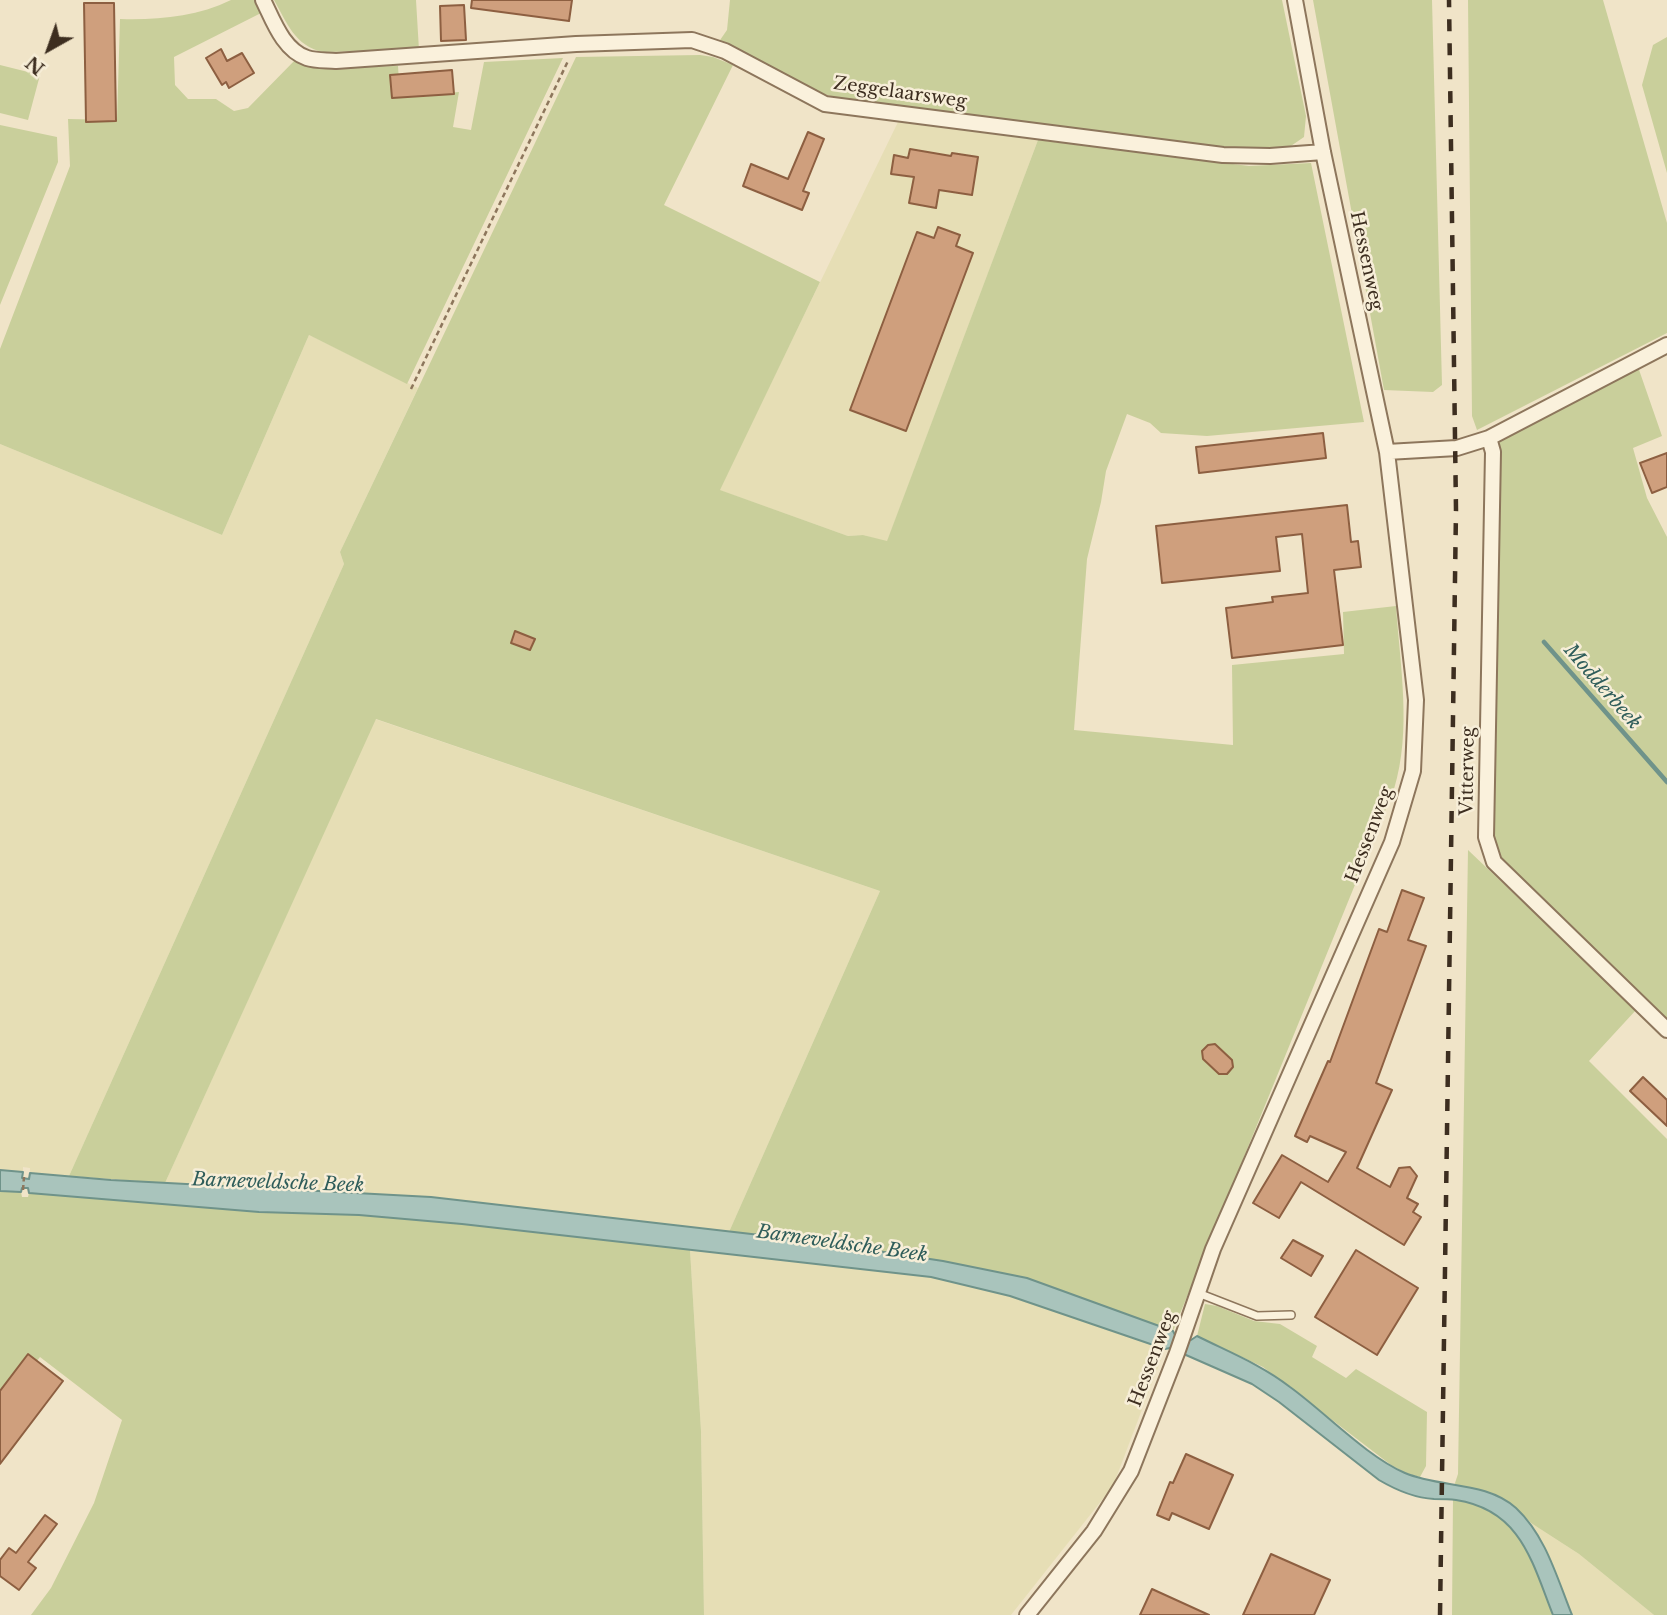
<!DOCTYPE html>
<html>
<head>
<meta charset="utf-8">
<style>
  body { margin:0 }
  #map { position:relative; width:1667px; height:1615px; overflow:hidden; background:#f0e4c8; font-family:"Libre Baskerville",serif }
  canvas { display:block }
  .north { position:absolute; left:14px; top:14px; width:70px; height:70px; -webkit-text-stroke:5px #f7eed8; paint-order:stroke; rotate:220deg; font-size:19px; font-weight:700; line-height:28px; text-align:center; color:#3d2e20 }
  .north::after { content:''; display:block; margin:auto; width:24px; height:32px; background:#3d2e20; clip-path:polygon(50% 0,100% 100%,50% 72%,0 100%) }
</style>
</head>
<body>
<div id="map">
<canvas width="1667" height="1615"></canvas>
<div class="north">N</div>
</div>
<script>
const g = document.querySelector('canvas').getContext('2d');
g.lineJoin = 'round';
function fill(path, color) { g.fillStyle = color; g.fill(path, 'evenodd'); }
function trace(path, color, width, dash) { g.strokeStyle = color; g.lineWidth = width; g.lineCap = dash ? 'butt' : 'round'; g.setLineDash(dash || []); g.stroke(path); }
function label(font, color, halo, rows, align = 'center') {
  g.font = font + ' "Libre Baskerville",serif'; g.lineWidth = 5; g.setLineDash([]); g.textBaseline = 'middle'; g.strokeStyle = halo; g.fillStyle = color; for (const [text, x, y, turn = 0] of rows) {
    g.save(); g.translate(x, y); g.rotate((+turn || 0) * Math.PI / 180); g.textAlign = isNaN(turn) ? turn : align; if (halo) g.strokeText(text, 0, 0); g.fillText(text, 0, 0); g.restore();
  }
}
fill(new Path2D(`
  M898 122 1038 140 887 542 863 535 848 536 719 490Z
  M309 335 418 388 340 552 344 564 69 1176 30 1173V1168L23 1167V1172L0 1170V444L222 535Z
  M375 719 880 891 729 1232 431 1197 165 1183Z
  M690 1250 931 1277 1010 1296 1165 1349 1113 1486 1011 1615H704L701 1431Z
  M1531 1523 1579 1554 1654 1615H1572L1540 1538Z`), '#e6deb5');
fill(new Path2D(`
  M231 0H259L265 11 174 57 175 85 188 99H216L234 111 248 108 297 58 354 67 398 66 400 97 459 92 453 127 471 130 484 62 563 58 407 384 309 335 222 535 0 444V349L70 166 68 119 117 120 120 19C158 20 196 17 231 0Z
  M274 0H416L419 50 323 52C295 46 287 23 274 0Z
  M730 0H1282L1306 116 1304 137 1285 150 1257 153 849 101C802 90 761 65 718 43L727 30Z
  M1313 0H1432L1442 385 1433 392 1384 390Z
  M1468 0H1603L1667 223V333L1477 430 1472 416Z
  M1667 37V173L1642 85 1653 45Z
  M700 55 713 57 733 65 664 205 820 282 720 490 848 536 863 535 887 541 1038 140 1249 166 1311 163 1364 422 1207 436 1161 433 1150 423 1127 414 1106 471 1101 502 1087 559 1074 730 1233 745 1232 665 1344 654 1343 612 1396 606C1400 666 1412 730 1394 789L1173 1331 1027 1278 943 1261 729 1232 880 891 376 719 165 1183 69 1176 344 564 340 552 576 57Z
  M0 65 40 75 28 120 0 113Z
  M0 125 57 137 58 162 0 305Z
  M1637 364 1662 436 1633 448 1647 498 1667 537V1021L1496 854 1490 840 1491 627 1500 440Z
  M1468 850 1636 1010 1589 1061 1667 1139V1615H1654L1579 1554 1531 1523 1514 1506 1497 1495 1454 1486 1458 1474Z
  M0 1191 21 1192 22 1197H28L29 1193 47 1194 259 1212 359 1215 462 1224 690 1250 701 1431 704 1615H31L51 1588 94 1503 122 1420 40 1357 0 1409Z
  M1205 1304 1217 1306 1254 1321 1280 1324 1317 1346 1312 1357 1346 1378 1356 1369 1427 1412 1426 1466 1420 1477 1408 1474 1391 1465 1263 1367 1197 1336Z
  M1453 1499C1523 1513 1530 1556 1553 1615H1452Z`), '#c9cf9b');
const water = new Path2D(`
  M0 1170 23 1172 22 1178 29 1179 30 1173 111 1180 431 1197 812 1241 943 1261 1027 1278 1173 1331 1175 1335 1191 1340 1197 1336C1229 1352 1262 1365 1290 1387 1326 1413 1366 1456 1405 1473 1440 1488 1486 1481 1516 1508 1546 1536 1557 1578 1572 1615H1553C1532 1562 1521 1510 1456 1500 1449 1499 1442 1499 1434 1499 1414 1498 1396 1490 1379 1480L1279 1402 1252 1384 1170 1348 1165 1349 1010 1296 931 1277 462 1224 359 1215 259 1212 29 1193 28 1188H22L21 1192 0 1191Z`);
fill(water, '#a9c4bc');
trace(water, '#6f938a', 2);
trace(new Path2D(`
  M1544 642 1667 782`), '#6f938a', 4.5);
const building = new Path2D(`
  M472 0H572L569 21 471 8Z
  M84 3H114L116 121 86 122Z
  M464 5 466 40 441 41 440 6Z
  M221 49 227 61 242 53 254 73 229 88 226 82 222 85 206 58Z
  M452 70 454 94 392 98 390 75Z
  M808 132 824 139 803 191 809 193 802 210 743 186 751 164 788 179Z
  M910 149 951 156 952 153 978 157 972 195 939 190 936 208 909 203 914 177 891 174 894 155 908 158Z
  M938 227 960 235 956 246 973 253 906 431 850 410 917 232 934 238Z
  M1323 433 1326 458 1199 473 1196 447Z
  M1667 453V487L1652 493 1640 463Z
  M1347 505 1351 542 1358 541 1361 567 1334 570 1343 645 1232 658 1226 608 1273 602 1272 597 1308 593 1302 534 1276 537 1280 571 1162 583 1156 526Z
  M515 631 535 639 530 650 511 643Z
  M1402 890 1424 898 1408 940 1426 946 1376 1083 1392 1090 1357 1168 1390 1187 1399 1168 1410 1167 1417 1176 1407 1198 1418 1204 1413 1212 1421 1217 1404 1245 1301 1182 1279 1218 1253 1203 1282 1155 1328 1182 1346 1152 1310 1136 1307 1142 1295 1136 1328 1061 1330 1062 1379 929 1387 932Z
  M1215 1044 1232 1060 1233 1067 1227 1074H1219L1203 1059 1202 1051 1208 1045Z
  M1643 1077 1667 1100V1126L1630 1091Z
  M1293 1240 1323 1256 1311 1276 1281 1258Z
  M1356 1250 1418 1288 1377 1355 1315 1317Z
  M28 1354 63 1381 0 1464V1391Z
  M1186 1454 1233 1475 1209 1529 1172 1513 1169 1520 1157 1515 1170 1482 1173 1483Z
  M45 1515 57 1524 28 1562 36 1568 19 1590 0 1576V1560L9 1548 16 1553Z
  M1271 1554 1330 1580 1314 1615H1243Z
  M1152 1589 1209 1615H1140Z`);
fill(building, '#cf9f7d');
trace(building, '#8d5f41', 2);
const service = new Path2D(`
  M1198 1293 1257 1316 1291 1315`);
const minor = new Path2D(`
  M263 0C273 20 283 50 307 58 316 61 327 60 336 61L576 44 692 40 725 51 825 104 1223 155 1270 156 1323 152
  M1489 438 1493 452 1486 837 1494 862 1667 1030
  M1387 452 1457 448 1489 438 1667 345
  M1027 1615 1094 1531 1131 1471 1177 1353 1213 1249 1392 842 1413 771 1416 700 1387 452 1323 152 1295 0`);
trace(service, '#8d765c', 10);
trace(minor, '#8d765c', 18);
trace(new Path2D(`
  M411 389 568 61
  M23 1190 24 1177`), '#8d765c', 2.5, [5, 3.5]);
trace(service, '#faf1dc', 7);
trace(minor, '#faf1dc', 14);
trace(new Path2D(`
  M1440 1615 1456 510 1449 0`), '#3d2e20', 4.5, [12, 12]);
label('18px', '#3d2e20', '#f7eed8', [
  ["Zeggelaarsweg",900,93,8],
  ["Hessenweg",1366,261,78],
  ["Vitterweg",1468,771,-89],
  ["Hessenweg",1370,835,-69],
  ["Hessenweg",1153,1359,-69]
]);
label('italic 19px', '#2f5d5a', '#f7eed8', [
  ["Modderbeek",1602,687,49],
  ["Barneveldsche Beek",278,1183,2],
  ["Barneveldsche Beek",842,1244,8]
]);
</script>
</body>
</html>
